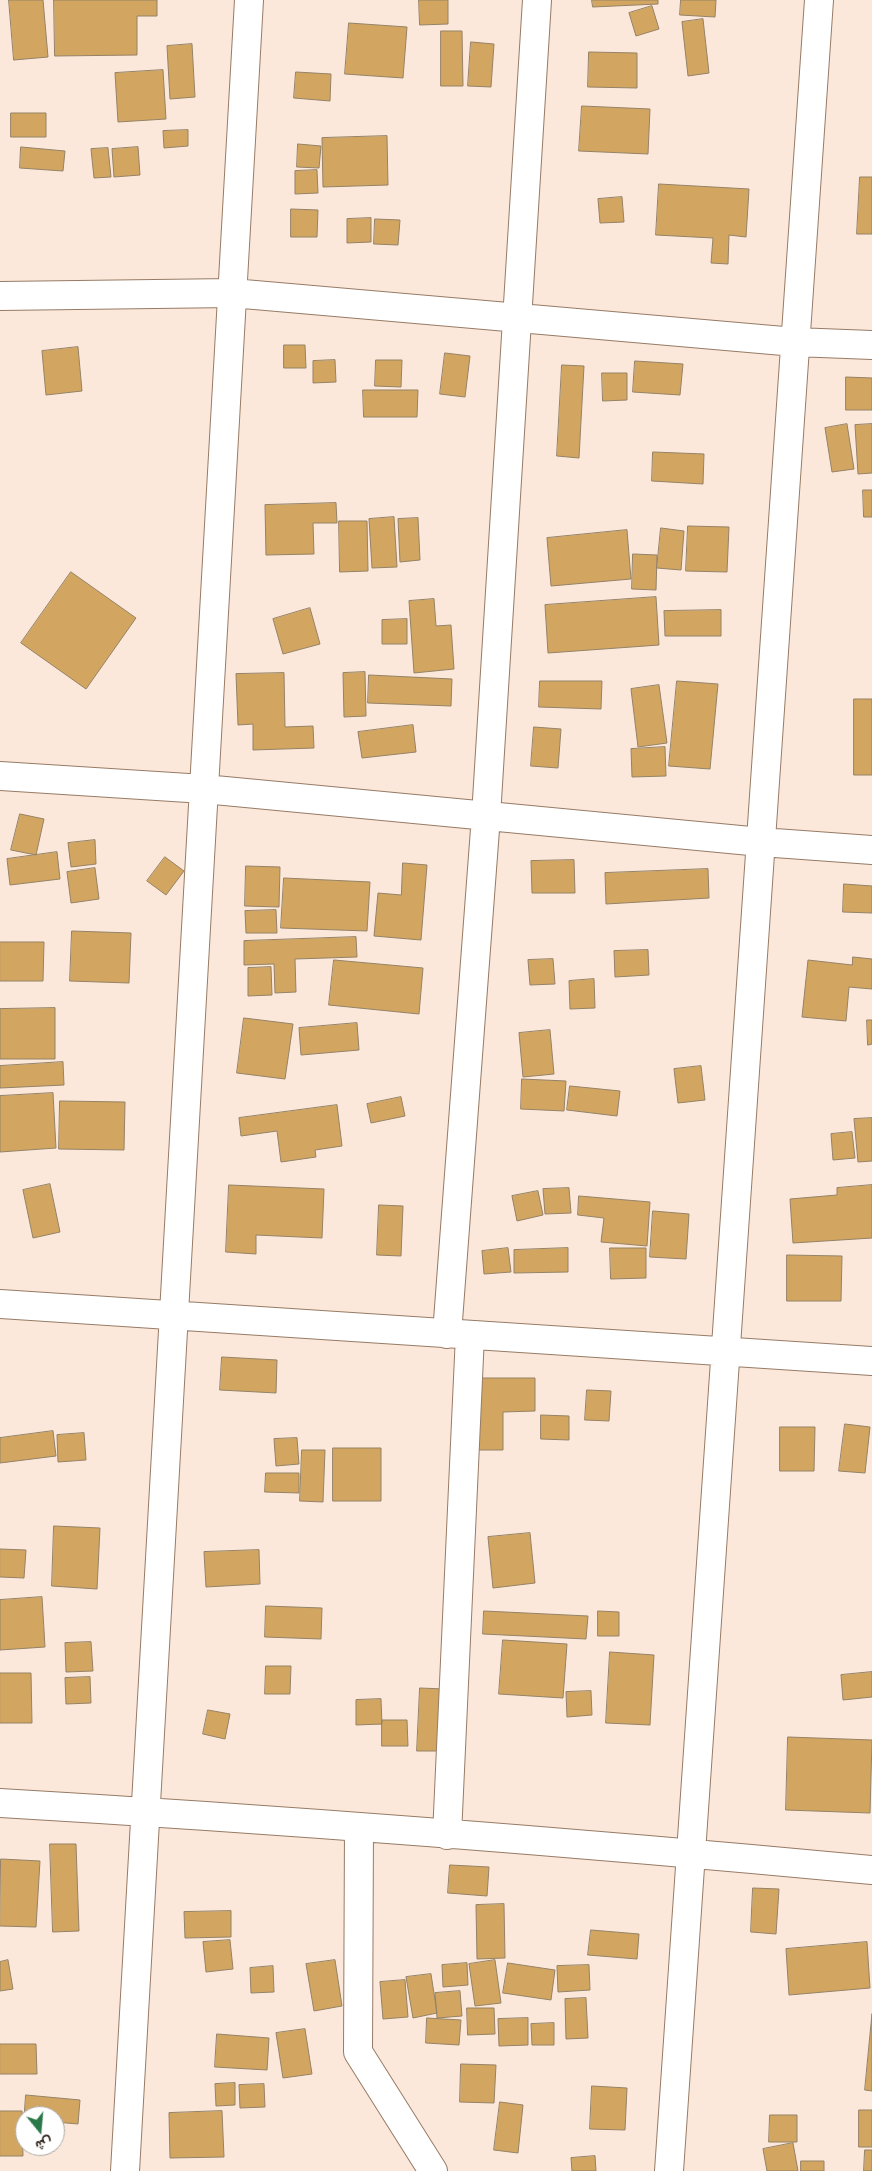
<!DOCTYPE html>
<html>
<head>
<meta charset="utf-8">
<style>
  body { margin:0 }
  #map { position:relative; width:872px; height:2171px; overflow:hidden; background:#fbe8da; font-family:Lora,Vazirmatn,serif }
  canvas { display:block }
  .north { position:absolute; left:15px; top:2106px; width:50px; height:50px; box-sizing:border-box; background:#fff; border:1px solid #aba7a3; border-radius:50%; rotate:163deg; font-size:14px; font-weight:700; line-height:20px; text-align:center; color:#2d2219 }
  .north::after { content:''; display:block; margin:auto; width:18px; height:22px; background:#2b7949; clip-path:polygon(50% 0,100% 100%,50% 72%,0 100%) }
</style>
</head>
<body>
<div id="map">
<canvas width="872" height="2171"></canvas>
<div class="north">ش</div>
</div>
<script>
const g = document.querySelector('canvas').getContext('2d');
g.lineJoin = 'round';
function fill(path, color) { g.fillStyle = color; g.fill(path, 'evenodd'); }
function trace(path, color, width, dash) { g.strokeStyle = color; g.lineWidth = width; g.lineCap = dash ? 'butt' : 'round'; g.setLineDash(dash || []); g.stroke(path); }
const building = new Path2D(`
  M9 0H43L48 57 14 60Z
  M54 0H157V16H137V55L55 56Z
  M419 0H448V24L420 25Z
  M592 0H658V4L593 7Z
  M681 0H716L715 17 680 15Z
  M652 6 659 29 636 36 629 13Z
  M703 19 709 73 688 76 682 22Z
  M349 23 407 27 403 78 345 74Z
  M441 31H462L463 86H441Z
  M471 42 494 44 491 87 468 86Z
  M192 44 195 97 170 99 167 46Z
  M589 52 637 53V88L588 87Z
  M163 70 166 119 118 122 115 73Z
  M296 72 331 74 330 101 294 98Z
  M582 106 650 109 648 154 579 151Z
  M11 113H46V137H11Z
  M188 130V146L164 148 163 131Z
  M387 136 388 185 323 187 322 138Z
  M298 144 321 146 319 168 297 167Z
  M21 147 65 151 63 171 20 168Z
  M138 147 140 175 114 177 112 149Z
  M108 148 111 177 94 178 91 149Z
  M317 170 318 193 295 194V171Z
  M860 177H872V234H857Z
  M659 184 749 189 746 237 729 235 728 264 711 263 713 238 656 235Z
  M622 197 624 222 600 223 598 199Z
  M291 209 318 210 317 237H291Z
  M371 218V242L347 243V219Z
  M375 219 400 220 398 245 374 244Z
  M284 345H305L306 368H284Z
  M78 347 82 391 46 395 42 351Z
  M445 353 470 356 465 397 440 394Z
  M335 360 336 382 313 383V361Z
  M376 360H402L401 387 375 386Z
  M635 361 683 364 680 395 633 392Z
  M562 365 584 366 579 458 557 456Z
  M602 373H627V400L603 401Z
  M846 377 872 378V410H846Z
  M363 390H418L417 417H364Z
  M847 424 854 469 832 472 825 428Z
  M872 424V473L858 474 855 425Z
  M653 452 704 454 703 484 652 481Z
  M863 490H872V517H864Z
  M336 503 337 523H313L314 554 266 555 265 505Z
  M394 517 397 567 372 568 369 519Z
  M418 518 420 560 400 562 398 519Z
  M339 521H367L368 571 340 572Z
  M688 526 729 527 727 572 686 571Z
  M661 528 684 531 681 570 657 568Z
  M627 530 631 579 551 586 547 538Z
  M633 554 657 555 656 590 632 589Z
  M71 572 136 618 86 689 21 643Z
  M656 597 659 645 548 653 545 605Z
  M434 599 436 626 451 625 454 669 414 673 409 601Z
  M310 608 320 644 283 654 273 619Z
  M721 610V636H665L664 611Z
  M407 619V644H382V620Z
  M365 672 366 716 344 717 343 673Z
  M284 673 285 727 313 726 314 748 253 750V724L238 725 236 674Z
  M369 675 452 679 451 706 368 703Z
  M540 681H602L601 709 539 707Z
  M677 681 718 684 710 769 669 766Z
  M659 685 667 743 638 747 631 689Z
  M854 699H872V775H854Z
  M413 725 416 752 362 758 358 732Z
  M534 727 561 729 558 768 531 766Z
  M665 747 666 776 632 777 631 749Z
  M20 814 44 819 36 855 11 850Z
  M95 840 96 864 71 867 68 843Z
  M57 852 60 879 10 885 7 859Z
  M165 857 184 871 166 895 147 881Z
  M574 860 575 893H532L531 861Z
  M403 863 427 865 421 940 374 936 378 893 401 895Z
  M246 866 280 867 279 907 245 906Z
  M95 868 99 899 71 903 67 872Z
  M708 869 709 898 606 904 605 873Z
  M284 878 370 882 367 931 281 928Z
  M844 884 872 886V913L843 912Z
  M276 910 277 933H246L245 911Z
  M72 931 131 933 129 983 70 981Z
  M356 937 357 957 295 959 296 992 275 993 274 964 244 965V941Z
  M0 942H44L43 981H0Z
  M648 950 649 975 615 977 614 951Z
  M853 957 872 959V989L849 987 846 1021 802 1017 808 960 852 965Z
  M553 959 555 984 530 985 528 960Z
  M334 960 423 968 419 1014 329 1005Z
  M271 967 272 995 248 996V968Z
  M594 979 595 1008 570 1009 569 981Z
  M55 1008V1059H0V1009Z
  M244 1018 293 1024 285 1079 237 1073Z
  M867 1020H872V1044L868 1045Z
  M357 1023 359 1050 301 1055 299 1028Z
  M550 1030 554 1074 523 1077 519 1033Z
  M63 1062 64 1085 0 1088V1066Z
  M701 1066 705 1100 678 1103 674 1069Z
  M522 1079 566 1081 564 1111 521 1109Z
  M570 1086 620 1091 617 1116 567 1110Z
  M53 1093 56 1148 0 1152V1096Z
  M401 1097 405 1116 371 1123 367 1104Z
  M60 1101 125 1102 124 1150 59 1149Z
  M337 1105 342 1146 315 1150 316 1157 281 1162 277 1131 241 1136 239 1118Z
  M872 1118V1161L858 1162 854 1119Z
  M852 1132 855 1158 833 1160 831 1134Z
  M50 1184 60 1232 33 1238 23 1190Z
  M229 1185 324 1189 322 1238 256 1235V1254L226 1252Z
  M872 1185V1238L793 1243 790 1199 837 1195V1188Z
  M569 1188 571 1213 545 1214 543 1189Z
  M538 1191 543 1215 517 1221 512 1196Z
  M579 1196 650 1202 647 1246 601 1242 604 1218 578 1215Z
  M379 1205 403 1206 401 1256 377 1255Z
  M653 1211 689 1214 686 1259 650 1257Z
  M508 1248 511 1272 484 1274 482 1251Z
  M568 1248V1272L514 1273V1250Z
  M610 1248H646V1278L611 1279Z
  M787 1255 842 1256 841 1301H787Z
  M222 1357 277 1360 276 1393 220 1390Z
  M476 1378H535V1411L503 1412V1450H477Z
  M587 1390 611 1391 609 1421 585 1420Z
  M541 1415 569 1416V1440L541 1439Z
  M845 1424 870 1427 865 1473 839 1471Z
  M780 1427H815L814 1471H780Z
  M53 1431 56 1456 0 1463V1438Z
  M84 1433 86 1460 58 1462 57 1435Z
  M297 1438 299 1464 276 1466 274 1439Z
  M333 1448H381V1501H333Z
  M302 1450H325L323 1502 300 1501Z
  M266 1473H299V1493L265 1492Z
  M54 1526 100 1528 97 1589 52 1586Z
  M530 1533 535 1583 493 1588 488 1537Z
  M0 1549 26 1550 24 1578 0 1577Z
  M259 1550 260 1584 206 1587 204 1552Z
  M42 1597 45 1647 0 1650V1600Z
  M266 1606 322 1608 321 1639 265 1637Z
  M484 1611 588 1616 586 1639 483 1634Z
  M598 1611 619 1612V1636H598Z
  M503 1640 567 1644 563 1698 499 1694Z
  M91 1642 93 1671 66 1672 65 1643Z
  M610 1652 654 1655 650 1725 606 1723Z
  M266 1666H291L290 1694H265Z
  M872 1672V1697L843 1700 841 1675Z
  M0 1673H31L32 1723H0Z
  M90 1677 91 1703 66 1704 65 1678Z
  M420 1688 444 1689 441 1751H417Z
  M591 1691 592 1715 567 1717 566 1692Z
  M381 1699 382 1724 356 1725V1700Z
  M208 1710 230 1714 225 1739 203 1734Z
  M382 1720H407L408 1746H382Z
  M788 1737 872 1740 870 1813 786 1810Z
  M50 1844H76L79 1931 53 1932Z
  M1 1859 40 1861 36 1927 0 1926Z
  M450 1865 489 1867 487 1896 448 1893Z
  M753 1888 779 1889 776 1934 751 1932Z
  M504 1904 505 1958 477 1959 476 1905Z
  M231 1911V1937L185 1938 184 1912Z
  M591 1930 639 1934 637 1959 588 1955Z
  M230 1940 233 1969 206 1972 203 1942Z
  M867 1942 870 1988 789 1995 786 1949Z
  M8 1960 13 1989 0 1991V1962Z
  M335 1960 342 2006 314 2011 306 1964Z
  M495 1960 501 2003 475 2006 469 1964Z
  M467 1963 468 1985 443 1987 442 1965Z
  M508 1963 555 1970 551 2000 503 1993Z
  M589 1965 590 1990 558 1992 557 1966Z
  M273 1966 274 1992 251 1993 250 1968Z
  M431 1974 437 2013 413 2018 406 1977Z
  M405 1980 408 2017 383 2019 380 1982Z
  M460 1991 462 2016 437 2018 435 1993Z
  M586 1998 588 2038 566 2039 565 1999Z
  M467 2008H494L495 2034 468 2035Z
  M872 2014V2091L865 2090Z
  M427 2018 461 2020 459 2045 426 2043Z
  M528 2018V2045L499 2046 498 2019Z
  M554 2023V2045H532L531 2024Z
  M305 2029 312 2074 283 2078 276 2033Z
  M217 2034 269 2038 267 2070 215 2067Z
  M0 2044H36L37 2074H0Z
  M461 2064 496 2065 494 2103 460 2102Z
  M235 2083V2105L216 2106 215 2084Z
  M264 2084 265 2107 240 2108 239 2085Z
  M592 2086 627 2088 625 2130 590 2129Z
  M26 2095 80 2100 78 2124 55 2122V2116H25L24 2119Z
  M500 2102 523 2105 518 2153 494 2150Z
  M859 2110H872V2147H859Z
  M0 2111H22L23 2156H0Z
  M222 2111 224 2157 170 2158 169 2113Z
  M770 2115H797V2142H769Z
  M793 2143 798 2171H767L763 2149Z
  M865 2150H872V2171H864Z
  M595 2156 596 2171H572L571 2158Z
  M801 2161H824V2171H801Z`);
fill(building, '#d2a661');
trace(building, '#958266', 1);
const minor = new Path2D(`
  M0 296 232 293 795 342 872 345
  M0 776 204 789 761 842 872 850
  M0 1304 872 1361
  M447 1334 486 816 537 0
  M0 1803C291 1820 582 1843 872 1870
  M359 1828 358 2052 433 2171
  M447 1835 470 1335
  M125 2171 249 0
  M669 2171 819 0`);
trace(minor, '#977b66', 30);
trace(minor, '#fff', 28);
</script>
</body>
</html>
